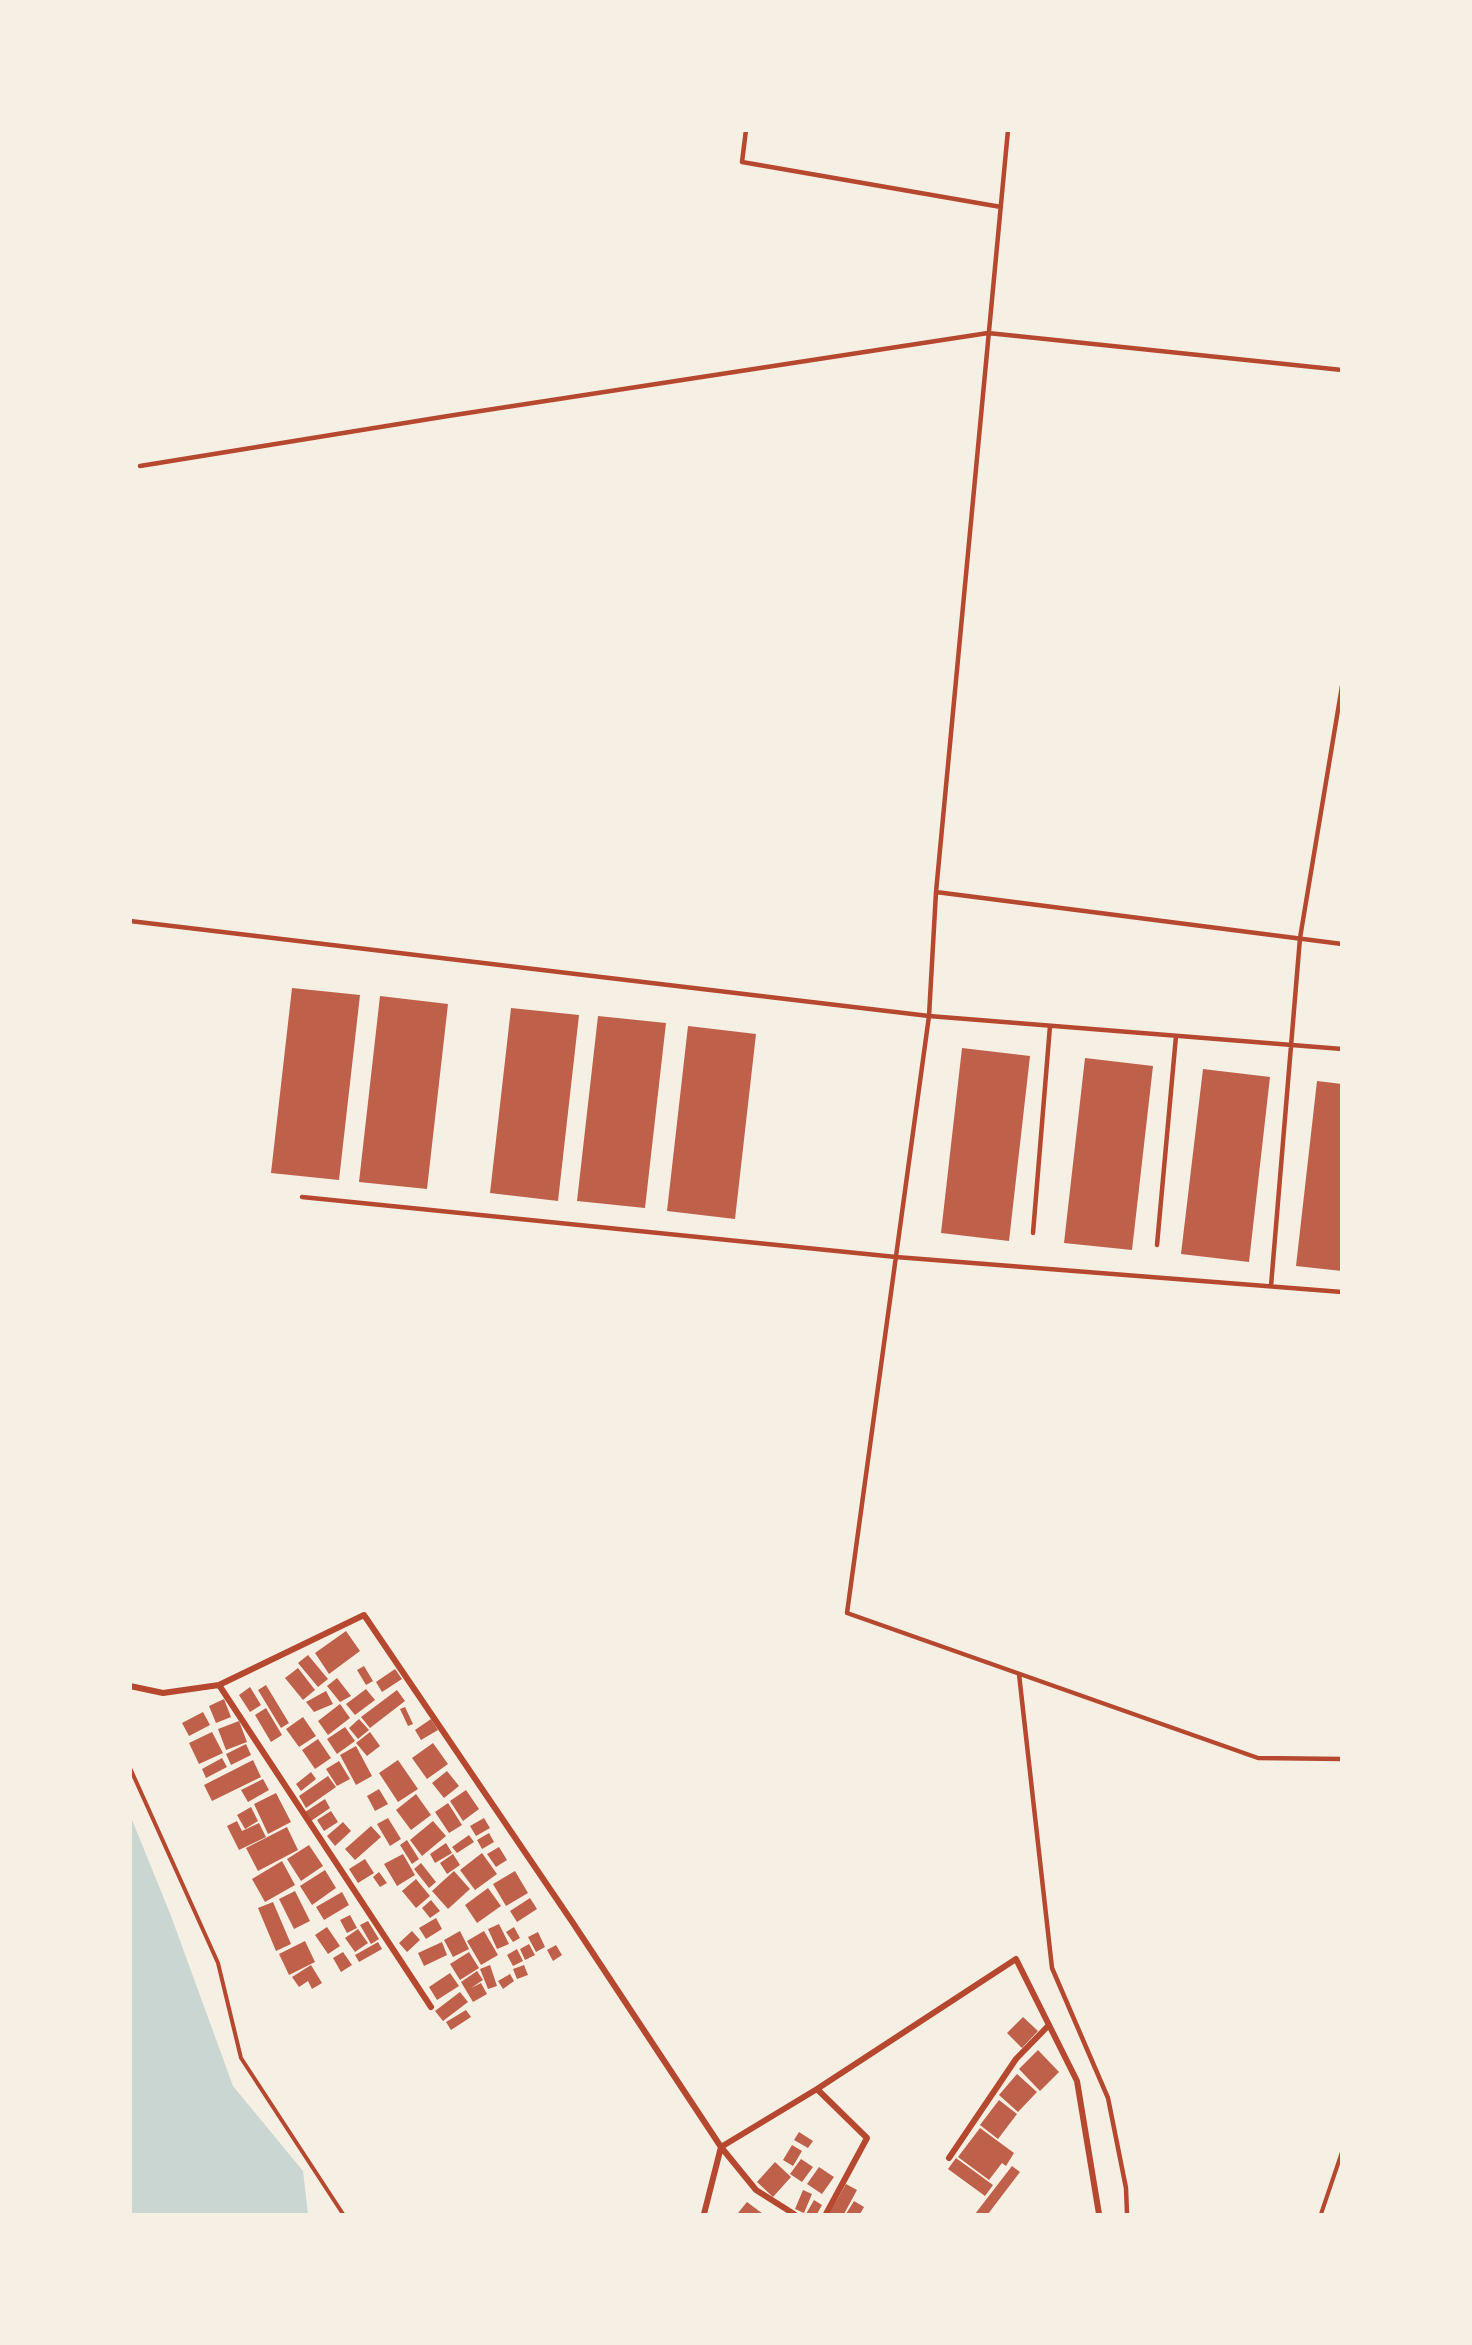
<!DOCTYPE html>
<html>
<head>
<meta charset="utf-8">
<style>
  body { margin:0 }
  #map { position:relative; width:1472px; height:2345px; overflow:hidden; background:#f6efe4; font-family:Bitter,serif }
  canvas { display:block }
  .frame { position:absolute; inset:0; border:132px solid #f6efe4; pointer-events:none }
</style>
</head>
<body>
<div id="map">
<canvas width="1472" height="2345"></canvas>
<div class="frame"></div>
</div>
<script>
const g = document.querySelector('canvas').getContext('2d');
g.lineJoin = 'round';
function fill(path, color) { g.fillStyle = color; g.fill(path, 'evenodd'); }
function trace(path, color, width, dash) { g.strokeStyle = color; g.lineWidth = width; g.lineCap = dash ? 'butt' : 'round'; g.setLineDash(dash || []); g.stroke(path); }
fill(new Path2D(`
  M130 1815 171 1916 233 2086 303 2171 308 2214H131Z`), '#c9d6d2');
fill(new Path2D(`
  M292 988 360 995 339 1180 271 1173Z
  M380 996 448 1004 427 1189 359 1182Z
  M511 1008 579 1015 558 1201 490 1193Z
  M598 1016 666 1023 645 1208 577 1201Z
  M688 1026 756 1034 735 1219 667 1211Z
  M962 1048 1030 1056 1009 1241 941 1233Z
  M1085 1058 1153 1066 1132 1250 1064 1243Z
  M1203 1069 1270 1077 1249 1262 1181 1254Z
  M1317 1081 1342 1084V1271L1296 1266Z
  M346 1631 360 1651 329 1674 315 1653Z
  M308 1655 328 1679 318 1687 298 1663Z
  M364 1666 373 1681 366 1685 357 1670Z
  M298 1668 315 1690 303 1700 285 1678Z
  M395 1669 402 1679 382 1692 376 1682Z
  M337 1678 351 1696 340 1702 327 1686Z
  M266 1685 289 1723 281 1728 258 1690Z
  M250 1687 261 1705 250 1712 239 1695Z
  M366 1689 375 1700 355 1715 346 1704Z
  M397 1690 405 1701 370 1728 361 1717Z
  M326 1691 333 1704 314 1712 306 1702Z
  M224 1699 231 1717 216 1723 209 1706Z
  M340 1704 350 1718 328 1735 318 1721Z
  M405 1707 413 1724 408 1726 400 1709Z
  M266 1708 282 1735 271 1742 255 1715Z
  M203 1712 210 1725 189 1736 182 1723Z
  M303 1717 316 1736 299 1747 286 1729Z
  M359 1719 369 1730 358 1739 349 1728Z
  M431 1719 438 1730 421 1740 415 1730Z
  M239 1721 247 1742 226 1750 218 1729Z
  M345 1727 355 1741 337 1754 327 1739Z
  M212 1732 223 1753 199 1764 189 1743Z
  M370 1732 380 1746 367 1756 356 1743Z
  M318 1739 331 1758 315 1769 302 1750Z
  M433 1743 448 1764 427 1779 412 1758Z
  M246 1744 251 1755 231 1765 226 1754Z
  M356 1746 372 1776 356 1785 340 1755Z
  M222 1758 227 1767 206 1778 202 1769Z
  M253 1760 261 1777 212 1801 204 1785Z
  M398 1760 418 1789 398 1802 379 1773Z
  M339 1761 350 1779 337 1786 326 1769Z
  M447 1771 459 1786 444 1798 432 1783Z
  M311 1772 316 1779 301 1791 296 1784Z
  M328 1776 336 1787 306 1808 299 1796Z
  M263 1779 269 1790 248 1802 241 1790Z
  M379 1789 388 1804 375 1811 367 1796Z
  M466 1790 479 1809 463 1821 450 1801Z
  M276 1793 291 1822 268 1834 254 1804Z
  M416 1794 431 1815 411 1830 396 1810Z
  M325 1799 330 1808 311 1821 305 1812Z
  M448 1803 462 1825 449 1833 435 1812Z
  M251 1807 258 1821 245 1829 237 1815Z
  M331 1811 338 1822 324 1831 317 1820Z
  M388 1818 401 1839 390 1846 377 1824Z
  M484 1818 490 1828 476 1836 470 1826Z
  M237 1821 242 1831 259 1823 266 1837 239 1850 227 1826Z
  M433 1821 446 1836 422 1856 410 1840Z
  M343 1822 351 1831 335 1846 327 1836Z
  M371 1826 381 1837 355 1860 345 1849Z
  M287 1827 298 1850 258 1871 246 1848Z
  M489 1833 494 1842 482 1849 477 1840Z
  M469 1835 474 1842 457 1853 452 1847Z
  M407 1840 419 1859 412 1864 400 1845Z
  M446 1843 452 1853 435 1863 430 1854Z
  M309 1845 323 1866 301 1881 287 1859Z
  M499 1847 507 1860 496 1867 487 1854Z
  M482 1853 497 1874 475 1890 460 1870Z
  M403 1854 415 1875 397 1886 384 1864Z
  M453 1854 460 1865 447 1874 440 1863Z
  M365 1859 374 1873 358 1883 349 1869Z
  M282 1861 295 1885 265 1902 252 1879Z
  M421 1863 436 1882 429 1888 414 1869Z
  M325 1870 336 1888 312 1905 300 1886Z
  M454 1871 470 1889 448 1909 432 1891Z
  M515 1871 528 1893 506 1906 493 1884Z
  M379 1872 387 1883 380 1887 373 1877Z
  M416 1879 430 1896 416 1908 402 1891Z
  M488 1888 501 1906 477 1923 465 1905Z
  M295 1891 310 1921 294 1929 279 1899Z
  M342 1892 349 1905 324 1920 316 1907Z
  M530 1898 537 1909 517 1922 510 1911Z
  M431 1900 440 1911 430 1918 422 1908Z
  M273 1902 291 1944 276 1951 258 1908Z
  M350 1915 357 1928 347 1933 340 1920Z
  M436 1918 442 1929 426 1939 419 1928Z
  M368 1921 379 1939 371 1944 360 1925Z
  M499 1924 509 1944 497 1949 488 1929Z
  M327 1927 340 1946 328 1954 315 1935Z
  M514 1927 520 1938 513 1942 506 1932Z
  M358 1929 368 1943 355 1952 345 1938Z
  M412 1931 420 1940 407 1952 399 1943Z
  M460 1931 469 1949 453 1957 444 1940Z
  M484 1931 498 1955 481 1965 467 1941Z
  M538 1932 545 1947 536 1952 528 1937Z
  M305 1941 315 1962 289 1975 279 1954Z
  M378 1942 382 1949 359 1962 355 1955Z
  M442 1942 447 1955 424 1966 418 1953Z
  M529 1944 535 1955 525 1960 520 1949Z
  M556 1945 562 1955 553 1961 547 1950Z
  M517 1949 523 1961 513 1966 507 1955Z
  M343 1952 352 1965 341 1972 333 1958Z
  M469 1952 479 1968 460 1980 450 1964Z
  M311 1965 322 1983 312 1989 308 1981 299 1987 292 1977Z
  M490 1965 497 1986 488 1989 480 1969Z
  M524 1965 528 1975 517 1979 513 1969Z
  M477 1971 483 1980 471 1988 481 1983 487 1994 473 2002 461 1982Z
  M450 1973 459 1986 437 2000 429 1987Z
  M510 1974 514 1981 503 1989 498 1981Z
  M460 1992 468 2002 443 2021 435 2011Z
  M466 2010 471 2017 451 2030 446 2022Z
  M1023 2017 1038 2031 1022 2048 1007 2033Z
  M1038 2050 1059 2072 1040 2091 1019 2069Z
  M1017 2074 1037 2092 1018 2112 999 2095Z
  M999 2100 1017 2114 998 2139 980 2125Z
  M980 2128 1014 2153 1006 2166 1002 2163 989 2180 958 2157Z
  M799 2132 813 2141 808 2148 794 2140Z
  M792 2145 802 2151 793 2166 783 2160Z
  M956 2158 993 2185 985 2196 948 2169Z
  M801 2159 813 2167 802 2182 790 2174Z
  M775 2162 791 2177 773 2197 757 2182Z
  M1012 2166 1020 2172 988 2214H975Z
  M819 2167 834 2177 822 2194 807 2184Z
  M846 2184 857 2190 844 2214H829Z
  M803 2190 812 2194 804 2213 795 2209Z
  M814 2200 822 2205 817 2214H806Z
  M854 2201 864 2207 860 2214H846Z
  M747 2202 763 2214H740L738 2213Z`), '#bf614a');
trace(new Path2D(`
  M130 1768 218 1963 241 2058 343 2214
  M1321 2214 1342 2152`), '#b5482f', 4);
trace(new Path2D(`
  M746 130 742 162 1001 207
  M1008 130 936 892 929 1016 847 1613 1258 1758 1342 1759
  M140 466 448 416 988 333 1342 370
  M936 892 1342 944
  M130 921 929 1016 1342 1049
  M302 1197 896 1257 1342 1292
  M1033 1233 1050 1026
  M1157 1245 1176 1036
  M1271 1286 1300 938 1342 686
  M1019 1674 1052 1968 1108 2098 1126 2188 1127 2214`), '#b5482f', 4.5);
trace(new Path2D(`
  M219 1685 431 2007
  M130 1686 163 1693 219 1685 364 1615 573 1923 721 2147 704 2214
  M817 2089 867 2138 826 2214
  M949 2158 1016 2059 1049 2025
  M794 2214 756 2190 721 2147 817 2089 1016 1959 1077 2081 1099 2214`), '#b5482f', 6);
</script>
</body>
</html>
